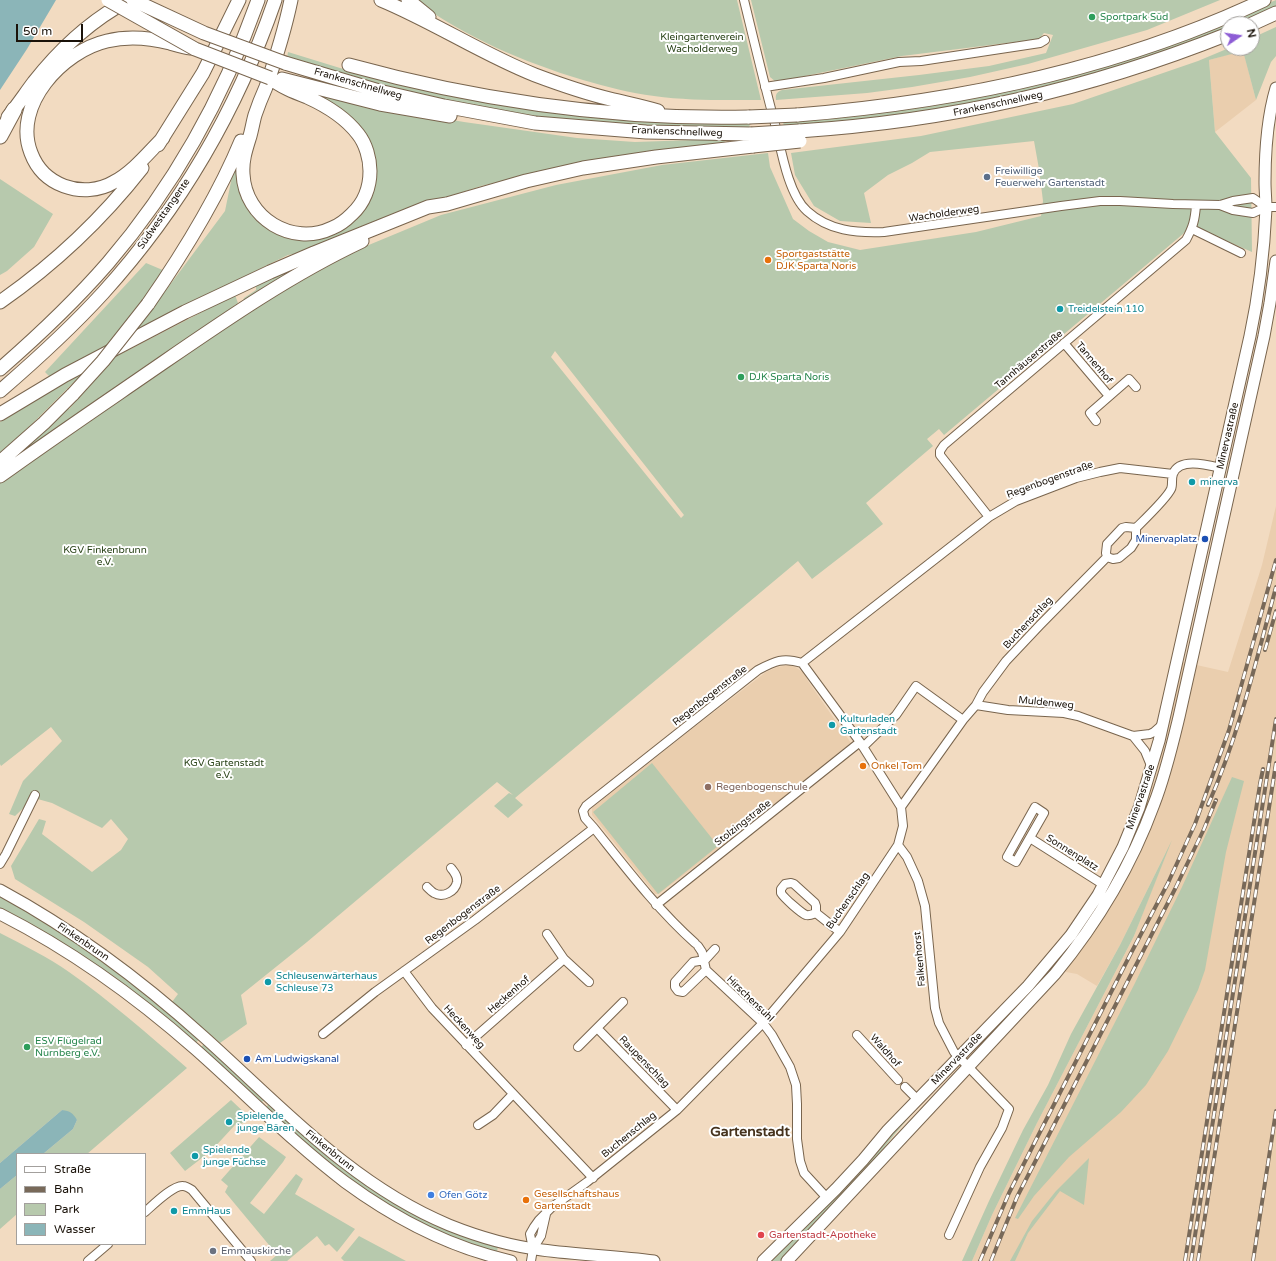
<!DOCTYPE html>
<html>
<head>
<meta charset="utf-8">
<style>
  body { margin:0 }
  #map { position:relative; width:1276px; height:1261px; overflow:hidden; background:#f2dbc1; font-family:"Varela Round",sans-serif }
  canvas { display:block }
  .legend { position:absolute; left:16px; top:1153px; width:130px; height:92px; box-sizing:border-box; background:#fff; border:1px solid #a3a09d; margin:0; padding:5px 7px; list-style:none; font-size:12px; color:#1a1209 }
  .legend li { display:flex; align-items:center; gap:8px; height:20px }
  .legend b { width:20px; border:1px solid #a3a09d }
  .north { position:absolute; left:1220px; top:16px; width:40px; height:40px; box-sizing:border-box; background:#fff; border:1px solid #a3a09d; border-radius:50%; rotate:77deg; font-size:11px; font-weight:700; line-height:16px; text-align:center; color:#1a1209 }
  .north::after { content:''; display:block; margin:auto; width:14px; height:18px; background:#8d5cd5; clip-path:polygon(50% 0,100% 100%,50% 72%,0 100%) }
  .scale { position:absolute; left:16px; top:24px; width:67px; height:18px; box-sizing:border-box; border:2px solid #1a1209; border-top:0; padding-left:5px; font-size:12px; line-height:14px; white-space:nowrap; color:#1a1209; -webkit-text-stroke:3px #fff; paint-order:stroke }
</style>
</head>
<body>
<div id="map">
<canvas width="1276" height="1261"></canvas>
<ul class="legend">
<li><b style="height:5px;background:#fff"></b>Straße</li>
<li><b style="height:5px;background:#786959"></b>Bahn</li>
<li><b style="height:11px;background:#b7c9ad"></b>Park</li>
<li><b style="height:11px;background:#8bb5b8"></b>Wasser</li>
</ul>
<div class="north">N</div>
<div class="scale">50 m</div>
</div>
<script>
const g = document.querySelector('canvas').getContext('2d');
g.lineJoin = 'round';
function fill(path, color) { g.fillStyle = color; g.fill(path, 'evenodd'); }
function trace(path, color, width, dash) { g.strokeStyle = color; g.lineWidth = width; g.lineCap = dash ? 'butt' : 'round'; g.setLineDash(dash || []); g.stroke(path); }
function label(font, color, halo, rows, align = 'center') {
  g.font = font + ' "Varela Round",sans-serif'; g.lineWidth = 4; g.setLineDash([]); g.textBaseline = 'middle'; g.strokeStyle = halo; g.fillStyle = color; for (const [text, x, y, turn = 0] of rows) {
    g.save(); g.translate(x, y); g.rotate((+turn || 0) * Math.PI / 180); g.textAlign = isNaN(turn) ? turn : align; if (halo) g.strokeText(text, 0, 0); g.fillText(text, 0, 0); g.restore();
  }
}
fill(new Path2D(`
  M1243 50 1256 100 1215 132 1209 60Z
  M1276 506V1261H972L992 1215 1037 1123 1134 936 1167 850 1120 945 1097 986 1077 974 1066 972 1056 962 1085 924 1109 887 1131 843 1155 779 1183 662 1228 672 1262 565Z
  M790 665 797 668 804 673 808 681 851 743 746 827 659 894H655L592 815V808L697 725 766 672 778 667Z`), '#eaceae');
fill(new Path2D(`
  M414 0H737L761 100C725 100 690 101 654 96 630 93 607 87 583 80 523 62 465 37 414 0Z
  M751 0H1220L1147 30 1028 64 970 77 912 87 867 93 776 100C775 94 777 92 782 90L919 75 989 66 1046 53 1053 35 1044 33 1039 39 902 56 776 82 770 77Z
  M1276 0V7L1237 24H1228V28L1172 50 1051 87 988 101 872 120 784 127 783 121 928 106 1224 22Z
  M1276 27V56L1271 62 1256 100 1243 51 1209 60 1215 132 1251 178 1252 252 1190 225 1183 234 944 435 939 429 927 439 933 446 866 503 883 524 812 579 798 561 515 798 523 805 508 818 494 806 509 793 513 795 497 782 307 942 241 995 247 1024 220 1043 172 1002 178 994 148 967 84 922 15 879 11 866 39 819 46 821 42 834 92 872 121 850 128 839 111 819 102 828 52 803 34 798 15 816 9 814 23 781 62 741 51 727 1 766 0 764V483L245 313 335 259 441 215 556 185 662 165 768 153 770 167 793 219 809 231 828 242 860 250 976 232 1041 216 1043 201 1039 169 1034 141 930 152 912 163 888 175 864 193 871 223 840 221 814 206 795 175 791 153 921 136 1073 104 1198 61 1229 48H1252V38ZM555 351 684 515 681 518 551 357Z
  M288 52 340 68 407 86 749 122 750 128H664L555 119 498 111 405 92 287 58Z
  M320 94 388 109 464 122 577 138 635 142 723 139 727 145 514 178 481 186 454 195 383 221 309 251 288 255 137 329 225 211 235 162 277 231 347 223 374 161 319 99Z
  M0 179 53 214 34 247 7 271 0 275Z
  M337 246 242 304 244 298 256 290V286L246 289Z
  M146 263 165 271 106 347 51 378 45 372Z
  M235 295 238 303 166 356 0 471 68 406 69 409 115 357Z
  M88 368 32 424 0 453V422Z
  M652 763 718 846 658 894 593 812Z
  M1232 777 1244 781 1226 852 1205 970 1198 990 1168 1051 1146 1085 1121 1112 1069 1157 1034 1196 1018 1219 1015 1218 1134 985 1182 887Z
  M1172 840 1134 936 1037 1123 992 1215 972 1261H962L989 1201 1023 1130 1048 1085 1071 1034 1120 945Z
  M0 896 74 940 136 985 199 1039 196 1043 115 977 51 936 0 908Z
  M0 933C23 945 48 957 69 972 110 1001 149 1035 187 1068L87 1154H43L73 1129 77 1120 62 1110 0 1163Z
  M204 1044 264 1100 262 1102 201 1047Z
  M945 1075 947 1077 918 1107 894 1135 866 1170 780 1261H771L821 1210Z
  M231 1100 250 1118C245 1122 242 1124 235 1125L211 1151 185 1171 170 1153Z
  M269 1104 324 1154 385 1197 498 1246 497 1252C468 1243 440 1233 414 1219 359 1190 312 1149 266 1107Z
  M259 1137 286 1157 283 1162 250 1203 264 1214 296 1174 303 1179 295 1194 355 1229 337 1252 329 1244 325 1246 317 1236 287 1261H270L278 1254 274 1251 225 1192 228 1186 221 1180Z
  M1089 1158 1084 1205 1060 1191 1028 1233 1015 1261H1010L1032 1221 1056 1191Z
  M17 1175V1214L0 1229V1189Z
  M359 1236 406 1261H344L341 1258Z`), '#b7c9ad');
fill(new Path2D(`
  M0 0H56L27 49 0 90Z
  M62 1110C70 1111 73 1113 77 1120L73 1129 43 1154H17V1175L0 1189V1163Z`), '#8bb5b8');
const minor = new Path2D(`
  M744 0C754 41 764 83 775 124 781 149 788 194 807 211 829 231 856 233 884 232L1061 206 1100 201H1120L1173 204 1220 205 1233 201 1253 198 1266 207
  M765 87 824 78 899 62 921 61 1040 43 1045 40
  M1220 205 1233 210 1253 213 1266 207H1276
  M1192 229 1241 253
  M1064 343 1109 396
  M1096 421 1090 413 1129 379 1136 387
  M989 517 940 455V451L944 445 1186 240C1193 227 1195 220 1196 205
  M1136 528C1144 520 1167 498 1171 489 1173 485 1171 479 1173 474 1179 457 1208 465 1221 468
  M1107 557 1113 559 1119 558 1131 548 1136 540V528
  M1107 557 1106 553 1107 544 1122 528 1126 527 1136 528
  M802 663 860 742 901 807
  M976 705 1008 710 1064 713 1078 716 1133 736 1150 734 1154 732 1163 724
  M1133 736 1145 751 1152 768
  M863 747 896 715 916 686 963 720
  M1035 807 1044 813 1016 862 1007 857Z
  M594 828C626 868 657 909 695 943
  M1030 838 1104 885
  M898 845 907 857 918 881 925 906 935 1008 939 1023 954 1052 1009 1109 1002 1128 980 1167 949 1235
  M0 864 6 854 35 795
  M427 887C429 889 432 892 434 893 443 898 455 892 457 882 458 876 454 872 451 868
  M656 905 860 742
  M816 913C813 914 810 916 806 915 801 913 784 898 781 893V889L785 884 791 883 794 884 815 903 816 906V913L840 932
  M547 934 564 959 589 982
  M698 946 702 952 706 970 763 1023 772 1035 790 1067 796 1085 797 1104V1139L800 1161 804 1173 827 1198
  M706 970 683 992 678 991 675 987V982L693 962 705 960 715 949
  M404 971 432 1008 593 1178
  M597 1028 677 1110
  M323 1034 375 992 475 920 594 828 585 818 583 811 586 806 758 670C775 661 783 657 802 663L989 517 1016 501 1076 478 1100 472 1120 468 1173 474
  M857 1035 898 1080
  M466 1045 564 959
  M578 1047 623 1002
  M905 1087 917 1099
  M478 1125 493 1115 513 1094
  M145 1212C153 1205 173 1185 183 1186 186 1186 189 1188 192 1190L251 1261
  M533 1249 530 1234 534 1227 539 1220 552 1207 587 1182 677 1110 763 1023 840 932 898 845 903 826 901 807 963 720 976 705 983 692 1006 661 1040 625 1107 557
  M88 1261 108 1244
  M531 1261 533 1249 541 1236 546 1214`);
const secondary = new Path2D(`
  M0 890C74 930 142 981 204 1037 281 1106 352 1185 449 1225 479 1237 510 1246 542 1250 580 1255 617 1256 654 1261
  M0 914C71 950 135 996 195 1049 245 1093 292 1142 345 1182 394 1218 452 1248 511 1261
  M763 1261 836 1189 863 1160 888 1130 1028 986 1071 935 1098 895 1123 847 1139 808 1159 741 1250 336C1259 294 1264 252 1266 209 1266 200 1265 191 1265 182 1265 153 1268 115 1276 88
  M787 1261 1055 974C1097 923 1131 867 1154 804 1165 776 1172 746 1179 717L1264 336 1270 303 1276 261`);
const trunk = new Path2D(`
  M381 0C434 22 482 54 535 75 559 84 585 93 610 99 626 103 642 106 658 111
  M408 0 429 17
  M1252 24 1276 13
  M285 63 379 91 444 106 535 123 646 132 751 134
  M349 65C480 101 613 120 749 117
  M270 78C281 87 294 92 307 97 327 106 345 117 358 134 366 144 370 159 370 171 370 187 364 203 352 214 346 220 340 225 332 228 292 247 245 218 243 174 242 160 246 149 250 136 252 129 253 122 255 115 258 106 262 96 266 87 276 58 285 29 291 0
  M282 79 380 104 450 116
  M797 115C957 102 1118 69 1264 0
  M8 117C17 106 25 94 34 82 60 49 91 20 129 0
  M799 131C949 121 1088 90 1228 34
  M163 138C148 153 133 172 114 182 99 191 80 192 64 186 48 180 37 169 31 153 12 105 63 51 107 41 128 36 150 38 170 43 177 45 183 47 191 48
  M158 145 203 73 239 0
  M0 302C53 265 102 219 142 168
  M148 304C184 252 217 199 241 141
  M0 369C38 336 75 301 108 263 174 186 224 96 258 0
  M0 391C36 360 71 328 103 293 180 208 238 108 275 0
  M0 414 65 375 185 312 270 272 314 253 428 207 447 204 526 181 583 168 656 157 753 146
  M0 462 44 423 73 394
  M0 476C54 437 109 400 164 362 228 318 292 274 362 241`);
const motorway = new Path2D(`
  M0 136 14 110`);
trace(minor, '#79654e', 10);
trace(secondary, '#79654e', 13);
trace(trunk, '#79654e', 15);
trace(motorway, '#79654e', 17);
trace(minor, '#fff', 8);
trace(secondary, '#fff', 11);
trace(trunk, '#fff', 13);
trace(motorway, '#fff', 15);
const rail = new Path2D(`
  M1265 650 1276 611
  M1208 805C1239 735 1256 661 1276 587
  M980 1261 1009 1193 1130 955 1168 883 1195 824 1229 730 1276 560
  M991 1261 1017 1197 1175 889 1204 829 1216 800
  M1185 1261 1260 784 1263 769
  M1191 1261 1276 719
  M1198 1261 1276 763
  M1253 1261 1276 1111`);
trace(rail, '#786959', 4);
trace(rail, '#fff', 2.5, [8]);
const trunkBridge = new Path2D(`
  M108 0 195 49 270 78
  M133 0 204 33 285 63
  M749 117 797 115
  M751 134 799 131
  M753 146 800 141
  M73 394 103 361 148 304`);
trace(trunkBridge, '#79654e', 15, []);
trace(trunkBridge, '#fff', 13);
for (const [x, y, r, color] of [
  [1092,17,4,"#2e9e5b"],
  [987,177,4,"#5c6f8a"],
  [768,260,4,"#e8710a"],
  [1060,309,4,"#0f9aa8"],
  [741,377,4,"#2e9e5b"],
  [1192,482,4,"#0f9aa8"],
  [1205,539,4,"#1a4fb4"],
  [832,725,4,"#0f9aa8"],
  [863,766,4,"#e8710a"],
  [708,787,4,"#8d6e63"],
  [268,982,4,"#0f9aa8"],
  [27,1047,4,"#2e9e5b"],
  [247,1059,4,"#1a4fb4"],
  [229,1122,4,"#0f9aa8"],
  [195,1156,4,"#0f9aa8"],
  [431,1195,4,"#3f7fe0"],
  [526,1200,4,"#e8710a"],
  [174,1211,4,"#0f9aa8"],
  [761,1235,4,"#e0444e"],
  [213,1251,4,"#6b7280"]
]) { const dot = new Path2D(); dot.arc(x, y, r, 0, 2 * Math.PI); g.fillStyle = color; g.fill(dot); trace(dot, '#fff', 1.5); }
label('10px', '#27864d', '#fff', [
  ["Sportpark Süd",1100,17],
  ["DJK Sparta Noris",749,377],
  ["ESV Flügelrad",35,1041],
  ["Nürnberg e.V.",35,1053]
], 'left');
label('10px', '#253f13', '#fff', [
  ["Kleingartenverein",702,37],
  ["Wacholderweg",702,49],
  ["KGV Finkenbrunn",105,550],
  ["e.V.",105,562],
  ["KGV Gartenstadt",224,763],
  ["e.V.",224,775]
]);
label('10px', '#1a1209', '#fff', [
  ["Frankenschnellweg",358,84,16],
  ["Frankenschnellweg",998,104,-12],
  ["Frankenschnellweg",677,132,2],
  ["Südwesttangente",164,214,-55],
  ["Wacholderweg",944,214,-8],
  ["Tannhäuserstraße",1029,360,-40],
  ["Tannenhof",1094,363,50],
  ["Minervastraße",1228,436,-77],
  ["Regenbogenstraße",1050,480,-20],
  ["Buchenschlag",1028,623,-47],
  ["Regenbogenstraße",710,696,-38],
  ["Muldenweg",1046,703,6],
  ["Minervastraße",1141,797,-71],
  ["Stolzingstraße",743,823,-38],
  ["Sonnenplatz",1072,853,32],
  ["Buchenschlag",848,901,-55],
  ["Regenbogenstraße",463,915,-37],
  ["Finkenbrunn",83,942,34],
  ["Falkenhorst",920,959,-95],
  ["Heckenhof",509,995,-41],
  ["Hirschensuhl",750,999,44],
  ["Heckenweg",464,1027,47],
  ["Waldhof",885,1051,48],
  ["Minervastraße",957,1059,-46],
  ["Raupenschlag",644,1062,46],
  ["Buchenschlag",629,1135,-39],
  ["Finkenbrunn",330,1151,39]
]);
label('10px', '#4e5e75', '#fff', [
  ["Freiwillige",995,171],
  ["Feuerwehr Gartenstadt",995,183]
], 'left');
label('10px', '#c56008', '#fff', [
  ["Sportgaststätte",776,254],
  ["DJK Sparta Noris",776,266],
  ["Onkel Tom",871,766],
  ["Gesellschaftshaus",534,1194],
  ["Gartenstadt",534,1206]
], 'left');
label('10px', '#0d838f', '#fff', [
  ["Treidelstein 110",1068,309],
  ["minerva",1200,482],
  ["Kulturladen",840,719],
  ["Gartenstadt",840,731],
  ["Schleusenwärterhaus",276,976],
  ["Schleuse 73",276,988],
  ["Spielende",237,1116],
  ["junge Bären",237,1128],
  ["Spielende",203,1150],
  ["junge Füchse",203,1162],
  ["EmmHaus",182,1211]
], 'left');
label('10px', '#164399', '#fff', [
  ["Minervaplatz",1197,539],
  ["Am Ludwigskanal",255,1059,"left"]
], 'right');
label('10px', '#785e54', '#fff', [
  ["Regenbogenschule",716,787]
], 'left');
label('10px', '#366cbe', '#fff', [
  ["Ofen Götz",439,1195]
], 'left');
label('10px', '#be3a42', '#fff', [
  ["Gartenstadt-Apotheke",769,1235]
], 'left');
label('10px', '#5b616d', '#fff', [
  ["Emmauskirche",221,1251]
], 'left');
label('bold 14px', '#45321d', '#fff', [
  ["Gartenstadt",750,1132]
]);
</script>
</body>
</html>
